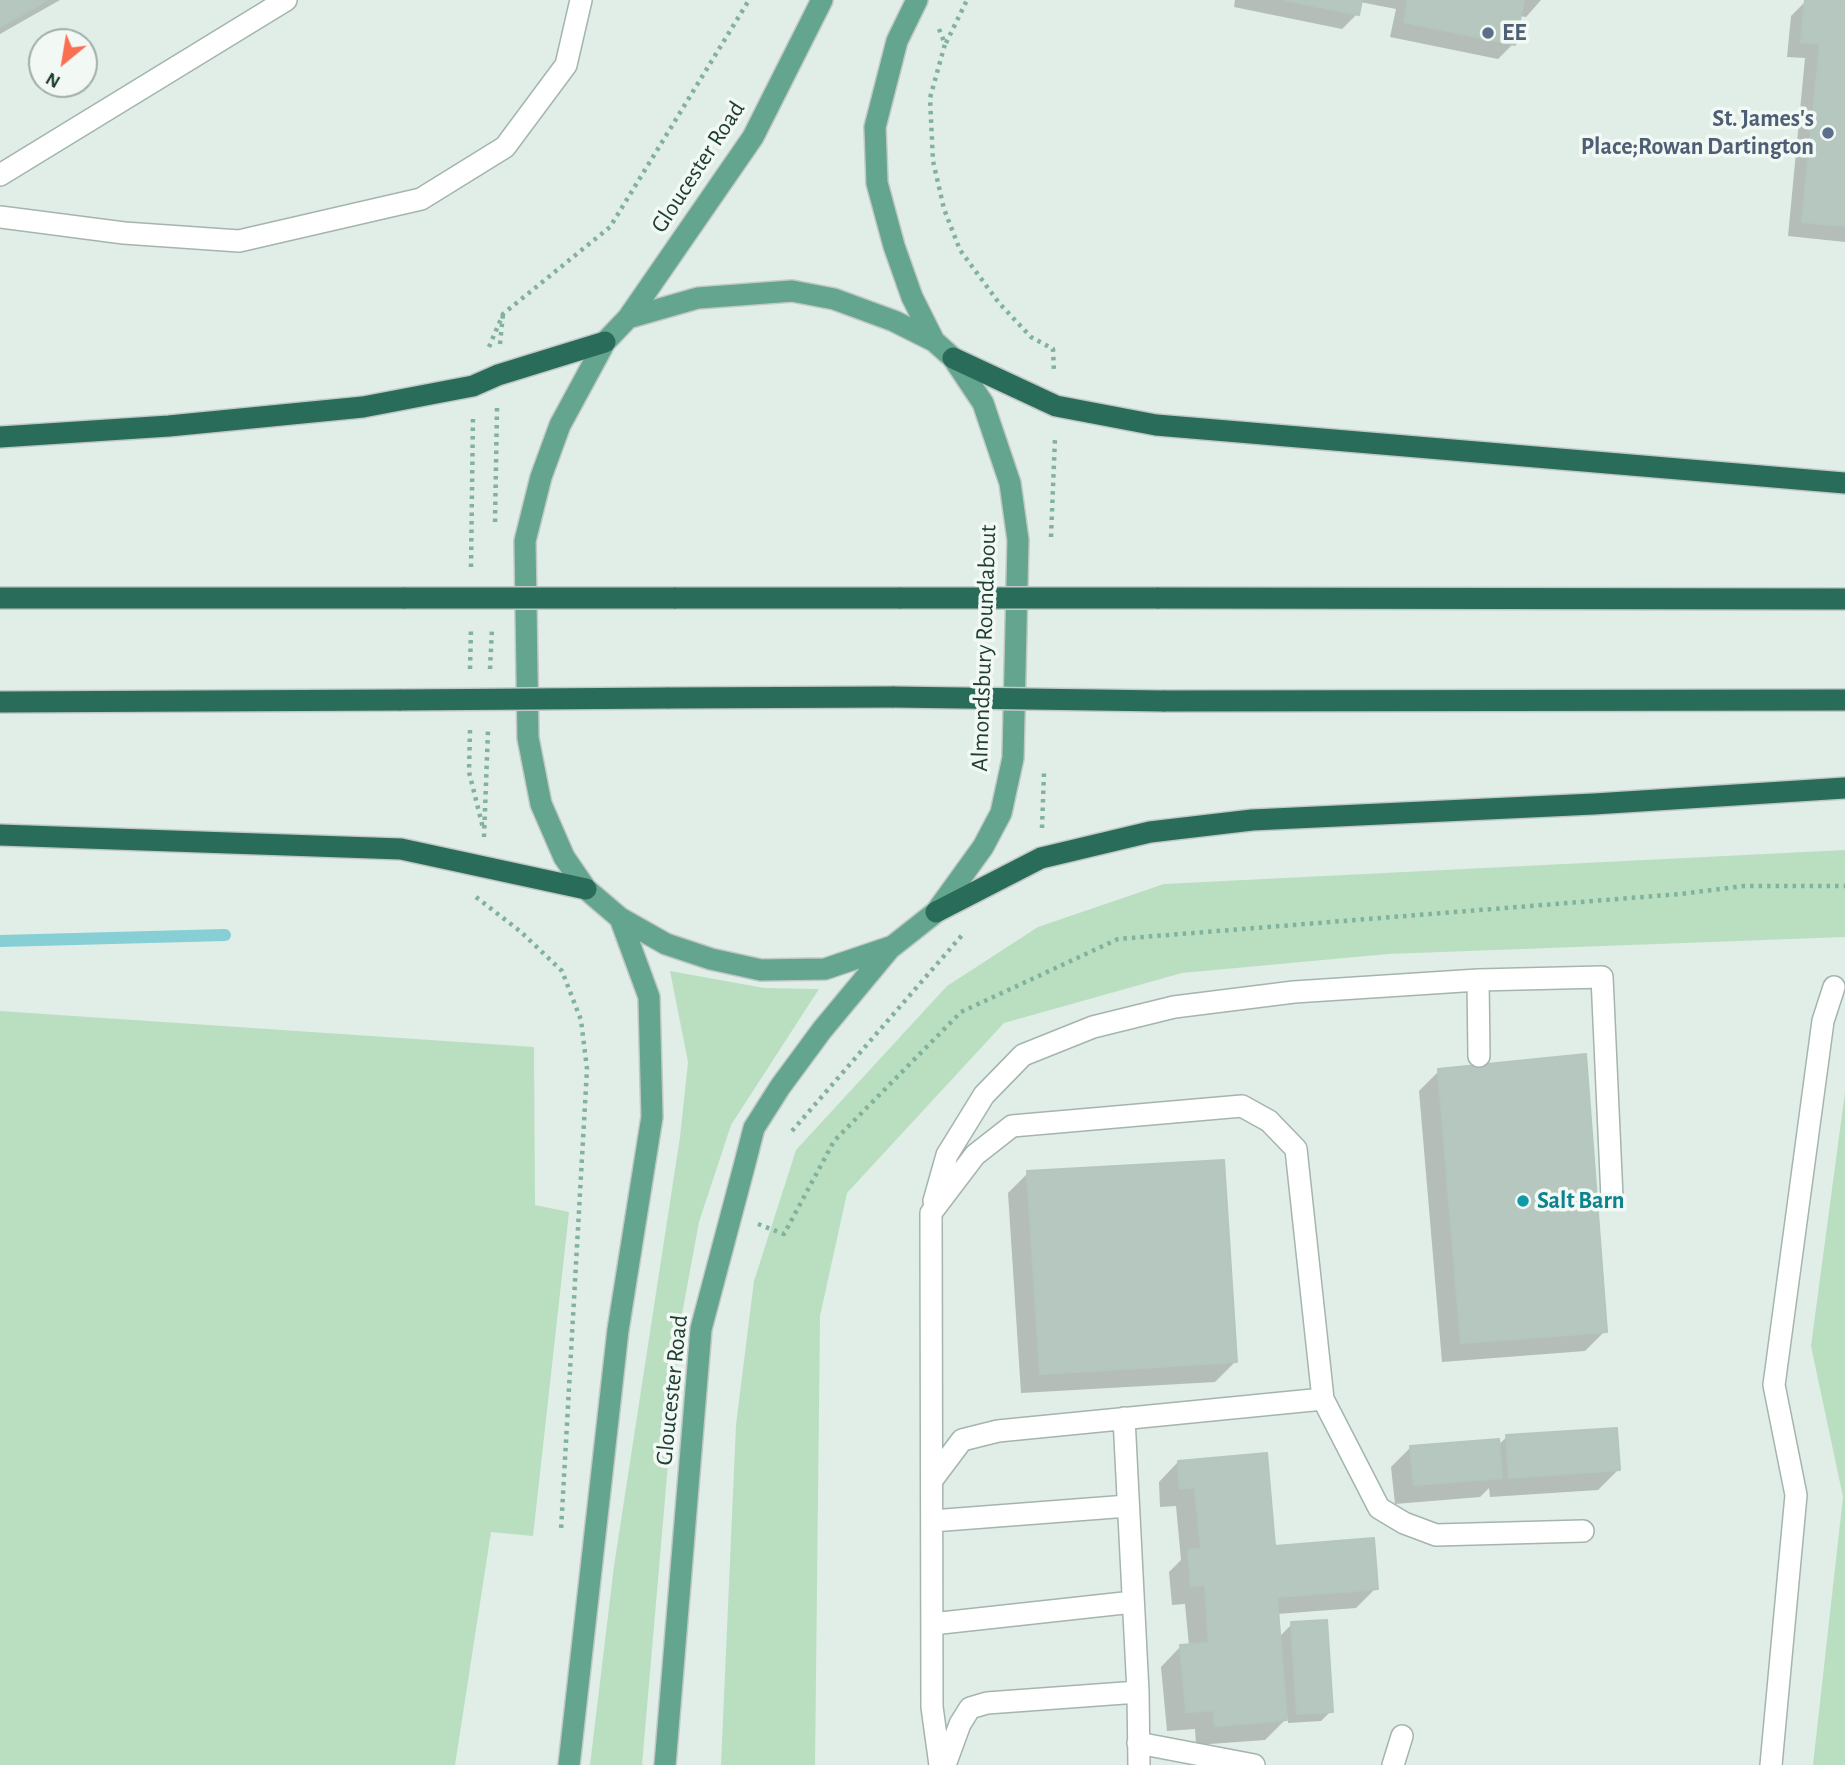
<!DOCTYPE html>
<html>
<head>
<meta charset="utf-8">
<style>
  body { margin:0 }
  #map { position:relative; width:1845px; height:1765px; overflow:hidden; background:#e1ede7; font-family:"Alegreya Sans",sans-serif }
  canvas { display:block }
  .north { position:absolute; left:28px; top:28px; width:70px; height:70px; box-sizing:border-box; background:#f2f9f5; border:2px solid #9eaea8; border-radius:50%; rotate:210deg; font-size:19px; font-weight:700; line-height:28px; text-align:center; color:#203e34 }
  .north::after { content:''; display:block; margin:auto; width:24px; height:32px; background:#fa6e52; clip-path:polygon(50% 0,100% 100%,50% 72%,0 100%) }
</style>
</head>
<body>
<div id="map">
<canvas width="1845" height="1765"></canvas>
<div class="north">N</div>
</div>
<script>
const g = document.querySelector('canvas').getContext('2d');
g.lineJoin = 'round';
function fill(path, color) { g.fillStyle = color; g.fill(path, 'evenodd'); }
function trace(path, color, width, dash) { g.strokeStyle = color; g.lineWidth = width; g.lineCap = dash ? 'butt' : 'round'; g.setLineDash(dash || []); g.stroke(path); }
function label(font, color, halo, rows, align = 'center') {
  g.font = font + ' "Alegreya Sans",sans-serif'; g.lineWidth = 7; g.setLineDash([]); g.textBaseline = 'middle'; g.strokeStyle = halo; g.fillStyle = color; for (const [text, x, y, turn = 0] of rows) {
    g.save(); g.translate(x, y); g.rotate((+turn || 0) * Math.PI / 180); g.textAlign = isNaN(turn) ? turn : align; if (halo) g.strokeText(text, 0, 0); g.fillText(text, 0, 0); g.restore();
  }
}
fill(new Path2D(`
  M1845 850V937L1388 954 1182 973 1004 1023 847 1193 820 1316 815 1765H721L736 1425 754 1281 796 1150 947 986 1038 927 1164 884Z
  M670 971 764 988 819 989 731 1125 699 1222 680 1325 642 1765H590L614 1566 680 1137 688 1062Z
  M0 1011 534 1047 535 1205 569 1212 533 1536 491 1532 455 1765H0Z
  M1845 1092V1765H1813L1843 1497 1811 1346Z`), '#b9dfc0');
fill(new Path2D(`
  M0 0H60L0 34Z
  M1235 0H1541L1526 17 1519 16 1513 44 1498 59 1390 37 1396 9 1360 2 1357 14 1342 29 1234 7Z
  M1845 0V242L1788 236 1805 58 1787 57 1791 16 1806 1Z
  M1439 1071 1605 1331 1585 1351 1442 1362 1419 1091Z
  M1028 1173 1235 1362 1215 1382 1021 1393 1008 1193Z
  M1507 1437 1618 1470 1598 1490 1490 1497 1489 1488 1480 1497 1395 1504 1391 1467 1411 1447 1497 1446Z
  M1178 1462 1273 1548 1376 1588 1356 1608 1277 1614 1279 1637 1292 1624 1331 1711 1321 1721 1288 1723V1717L1265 1740 1196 1745 1195 1729 1167 1731 1161 1667 1180 1647 1189 1646 1185 1604 1172 1605 1169 1572 1181 1560 1176 1506 1160 1507 1159 1482Z`), '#0003');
trace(new Path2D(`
  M0 941 225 935`), '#86cfd5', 12);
const building = new Path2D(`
  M0 0H48L0 27Z
  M1286 0H1362L1359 15Z
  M1408 0H1524L1515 45 1404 22Z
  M1805 0H1845V226L1802 222 1820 44 1801 42Z
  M1586 1054 1607 1332 1461 1343 1438 1069Z
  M1224 1160 1237 1362 1040 1374 1027 1171Z
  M1617 1428 1620 1470 1509 1478 1506 1435Z
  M1499 1439 1502 1478 1414 1485 1410 1446Z
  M1267 1453 1275 1546 1374 1538 1378 1589 1277 1597 1287 1720 1215 1726 1214 1710 1186 1712 1180 1645 1209 1643 1205 1585 1191 1586 1188 1550 1201 1549 1195 1487 1180 1489 1178 1461Z
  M1327 1620 1333 1712 1297 1714 1291 1622Z`);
fill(building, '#b6c7bf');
trace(building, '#b3c7bd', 2);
const minor = new Path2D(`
  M0 175 286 0
  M0 217 124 233 239 241 421 199 505 147 566 65 581 0
  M1478 980 1479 1056
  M934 1201 947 1155 984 1095 1023 1055 1093 1027 1174 1007 1294 992 1478 980 1602 977 1612 1198
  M1124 1418 1138 1692 1139 1765
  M932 1480 962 1440 998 1431 1323 1399
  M932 1521 1128 1506
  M932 1624 1133 1602
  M1138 1743 1254 1765
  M940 1765 932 1707 931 1213 975 1155 1012 1126 1242 1106 1269 1121 1296 1149 1323 1399 1379 1508 1404 1523 1436 1535 1583 1531
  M945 1765 960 1724 970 1708 987 1703 1138 1692
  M1393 1765 1402 1736
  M1771 1765 1796 1495 1774 1385 1823 1021 1834 987`);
const major = new Path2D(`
  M917 0 897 41 875 127 877 183 894 246 912 297 934 341
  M792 291 834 299 894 321 934 341 953 358 983 403 1010 483 1018 540 1013 758 1001 813 983 847 936 912 893 946 825 969 761 970 711 959 666 944 620 918 586 889 564 857 541 804 528 738 525 541 541 477 560 425 605 342 628 318 698 298Z
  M628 318 753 137 822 0
  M569 1765 618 1330 652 1117 649 997 620 918
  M665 1765 701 1329 745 1163 754 1128 780 1087 822 1030 891 947`);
const highway = new Path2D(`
  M953 358 1056 406 1156 425 1845 483
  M0 437 169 426 363 407 473 386 498 375 605 342
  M0 598H405
  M674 598H901
  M1157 598 1845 599
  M667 698 894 697
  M1163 701 1845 700
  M0 702 401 700
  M0 835 401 849 586 889
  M936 912 1041 858 1150 832 1252 820 1594 804 1845 788`);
trace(minor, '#a3b5ae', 24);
trace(major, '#c1c9c6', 24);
trace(highway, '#c1c9c6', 24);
trace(new Path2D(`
  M939 29 945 44 930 98 933 161 944 209 960 250 999 303 1031 337 1053 349 1054 373
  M946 43 967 0
  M500 344 503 314
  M489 347 503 314 610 227 749 0
  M495 522 497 408
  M1051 537 1055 438
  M471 567 473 415
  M470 669 471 629
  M490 669 492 629
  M470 730 469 772 483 828
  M1042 828 1044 773
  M484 837 488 730
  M476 897 521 932 562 971 581 1020 587 1069 561 1530
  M792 1131 963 934
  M758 1224 784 1234 834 1141 961 1012 1118 939 1680 894 1744 886H1845`), '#80b29e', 4.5, [3.5, 5]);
trace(minor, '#fff', 21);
trace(major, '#63a58f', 21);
trace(highway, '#2a6c5a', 21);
const highwayBridge = new Path2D(`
  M405 598H674
  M901 598H1157
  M894 697 1163 701
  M401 700 667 698`);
trace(highwayBridge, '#c1c9c6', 24, []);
trace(highwayBridge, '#2a6c5a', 21);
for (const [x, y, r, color] of [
  [1488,33,7,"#5c6f8a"],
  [1828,133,7,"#5c6f8a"],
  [1523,1201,7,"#0f9aa8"]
]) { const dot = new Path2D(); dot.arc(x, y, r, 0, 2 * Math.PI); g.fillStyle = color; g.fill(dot); trace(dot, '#f2f9f5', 2.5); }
label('bold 24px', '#4e5e75', '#f2f9f5', [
  ["EE",1502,33],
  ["St. James's",1814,119,"right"],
  ["Place;Rowan Dartington",1814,147,"right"]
], 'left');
label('24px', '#203e34', '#f2f9f5', [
  ["Gloucester Road",698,167,-57],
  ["Almondsbury Roundabout",984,648,-88],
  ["Gloucester Road",672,1390,-84]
]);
label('bold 24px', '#0d838f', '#f2f9f5', [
  ["Salt Barn",1537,1201]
], 'left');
</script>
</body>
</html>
